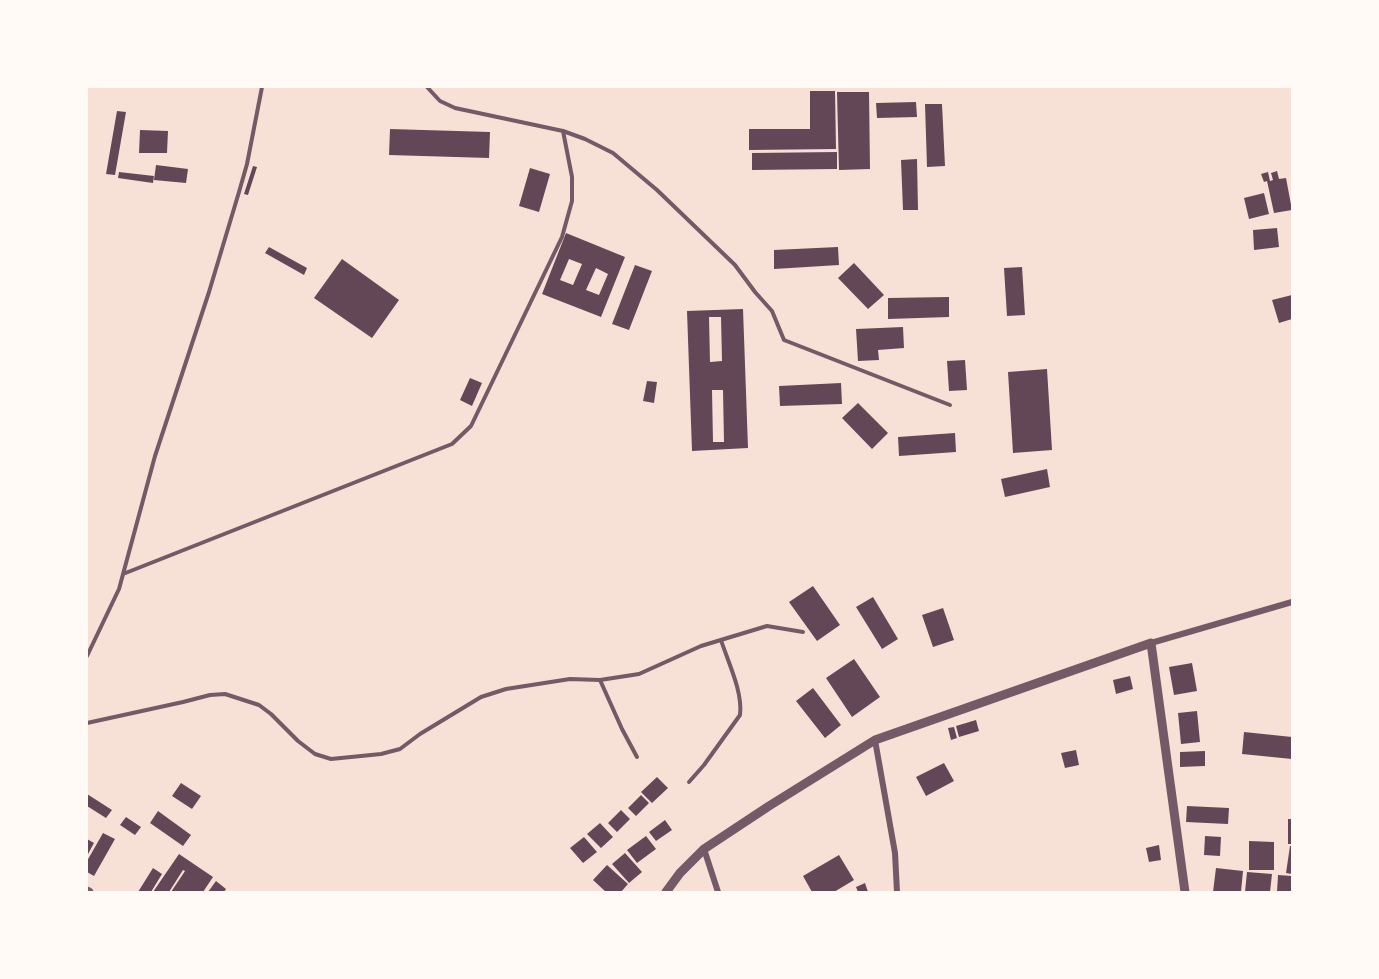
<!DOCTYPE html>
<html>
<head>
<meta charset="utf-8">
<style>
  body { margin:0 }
  #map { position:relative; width:1379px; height:979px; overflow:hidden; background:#f7e1d7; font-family:Poppins,sans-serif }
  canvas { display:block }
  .frame { position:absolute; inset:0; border:88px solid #fffaf5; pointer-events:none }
</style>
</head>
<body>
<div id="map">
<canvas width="1379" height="979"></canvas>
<div class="frame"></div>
</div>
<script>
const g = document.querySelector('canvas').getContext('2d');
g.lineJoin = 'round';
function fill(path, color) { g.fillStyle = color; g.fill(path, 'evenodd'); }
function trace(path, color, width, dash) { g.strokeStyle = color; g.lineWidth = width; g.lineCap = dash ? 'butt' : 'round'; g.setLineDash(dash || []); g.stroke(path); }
fill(new Path2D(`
  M810 91H835L836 149 749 150V129H810Z
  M837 92H869L870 169 839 170Z
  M916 102 917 117 877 118 876 103Z
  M925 104H942L945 166 927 167Z
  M117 111 126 112 115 175 106 174Z
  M390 129 490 132 489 158 389 155Z
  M140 130 168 131 167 153H139Z
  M837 152V169L752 170V153Z
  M917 159 918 210H903L901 160Z
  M156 165 188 169 186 183 154 180Z
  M253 166 257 167 248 195 244 194Z
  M530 168 550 174 539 212 519 206Z
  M1277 171 1279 179 1286 178 1292 210 1274 213 1267 181 1264 182 1261 174 1268 172 1270 181 1273 180 1271 173Z
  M119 172 154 176 153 183 118 178Z
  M1264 193 1269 214 1249 219 1244 198Z
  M1277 228 1279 247 1254 250 1253 230Z
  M566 233 625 257 601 317 542 294ZM569 259 582 264 573 285 560 280ZM596 268 608 274 599 295 586 290Z
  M269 247 307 268 304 275 265 253Z
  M838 247 839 265 774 269V250Z
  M342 259 399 300 372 338 314 298Z
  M854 263 884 295 868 309 838 278Z
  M635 265 652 271 629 330 612 324Z
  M1022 267 1025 315 1007 316 1004 268Z
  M1292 295V319L1279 323 1272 300Z
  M949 297V317L888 319V298Z
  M743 309 748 448 692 451 687 311ZM709 317H721L722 361 710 362ZM712 390H723L724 442H713Z
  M903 327 904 348 878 350 879 360 858 361 856 329Z
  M965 360 967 390 949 391 947 361Z
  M1047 369 1052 450 1013 453 1008 372Z
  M470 378 482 383 472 406 460 400Z
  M647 381 657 382 654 403 643 401Z
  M841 383 842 404 780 406 779 386Z
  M858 403 888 433 872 449 842 418Z
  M955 433 956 452 899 456 898 437Z
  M1047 469 1050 487 1005 497 1001 479Z
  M813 586 840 625 817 641 789 602Z
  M873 597 898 639 882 649 856 607Z
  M943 608 954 640 933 647 922 615Z
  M854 659 880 697 852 717 826 678Z
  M1192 663 1197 691 1174 695 1169 667Z
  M1130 676 1133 689 1116 694 1113 680Z
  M813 688 841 725 825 738 796 701Z
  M1197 711 1200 742 1181 744 1178 713Z
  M976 720 979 731 959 737 956 726Z
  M954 727 957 738 951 740 948 728Z
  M1244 732 1292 737V759L1242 754Z
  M1076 750 1079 765 1065 768 1061 753Z
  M1205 751V766L1180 767V752Z
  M944 763 954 781 926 796 916 777Z
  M657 777 668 788 652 803 641 792Z
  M181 783 201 796 192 809 172 796Z
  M87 794 112 810 106 818 87 806Z
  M641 795 649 803 636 816 628 808Z
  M1187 806 1229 808 1228 824 1186 822Z
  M621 810 630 819 617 832 608 823Z
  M158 811 191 835 183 846 150 823Z
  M126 817 141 827 135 835 120 825Z
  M1288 819H1292V844H1288Z
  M665 820 672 830 656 841 649 832Z
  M600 823 613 837 601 848 587 834Z
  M103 833 115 839 94 876 87 872V861Z
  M646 836 656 849 637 863 627 850Z
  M1205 836 1221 837 1220 856 1204 855Z
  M584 837 597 852 583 863 570 848Z
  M87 839 94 843 87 856Z
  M1249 841 1274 842V870H1249Z
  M1159 845 1161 860 1149 862 1146 848Z
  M1290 846H1292V874L1286 873Z
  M625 853 642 872 629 883 612 864Z
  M179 854 213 877 203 892H171L185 871 183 870 169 892H153Z
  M839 855 854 880 834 892H812L803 876Z
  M607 865 628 884 621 892H606L593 880Z
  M153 868 162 874 151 892H138Z
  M1216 868 1243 871 1241 892H1213Z
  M1247 872 1272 874 1270 892H1245Z
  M1278 875 1292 876 1291 892H1277Z
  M216 881 226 889 224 892H208Z
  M865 883 868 892H858L856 887Z`), '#644757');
trace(new Path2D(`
  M427 87 440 101 455 108 563 131 585 139 613 153 657 190 735 265 755 292 772 311 784 340 950 405
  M123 574 452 444 471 426 562 237 572 201V177L563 131
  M87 656 119 589 155 456 209 292 239 192 247 164 262 87
  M600 680 622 729 637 757
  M87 723 183 702 210 695 225 694 259 705 271 714 298 741 315 754 331 759 381 754 400 749 420 734 481 697 506 689 570 679 600 680 639 674 701 646 767 626 803 632
  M689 782 704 765 740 715C743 692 728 662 721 640`), '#755966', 4);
trace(new Path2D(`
  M1151 643 1292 602
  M875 740 895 853 897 892
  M704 849 718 892`), '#755966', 6);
trace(new Path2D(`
  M87 891 89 892
  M666 892 680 873 704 849 769 806 875 740 1151 643 1185 892`), '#755966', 9);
</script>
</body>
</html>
